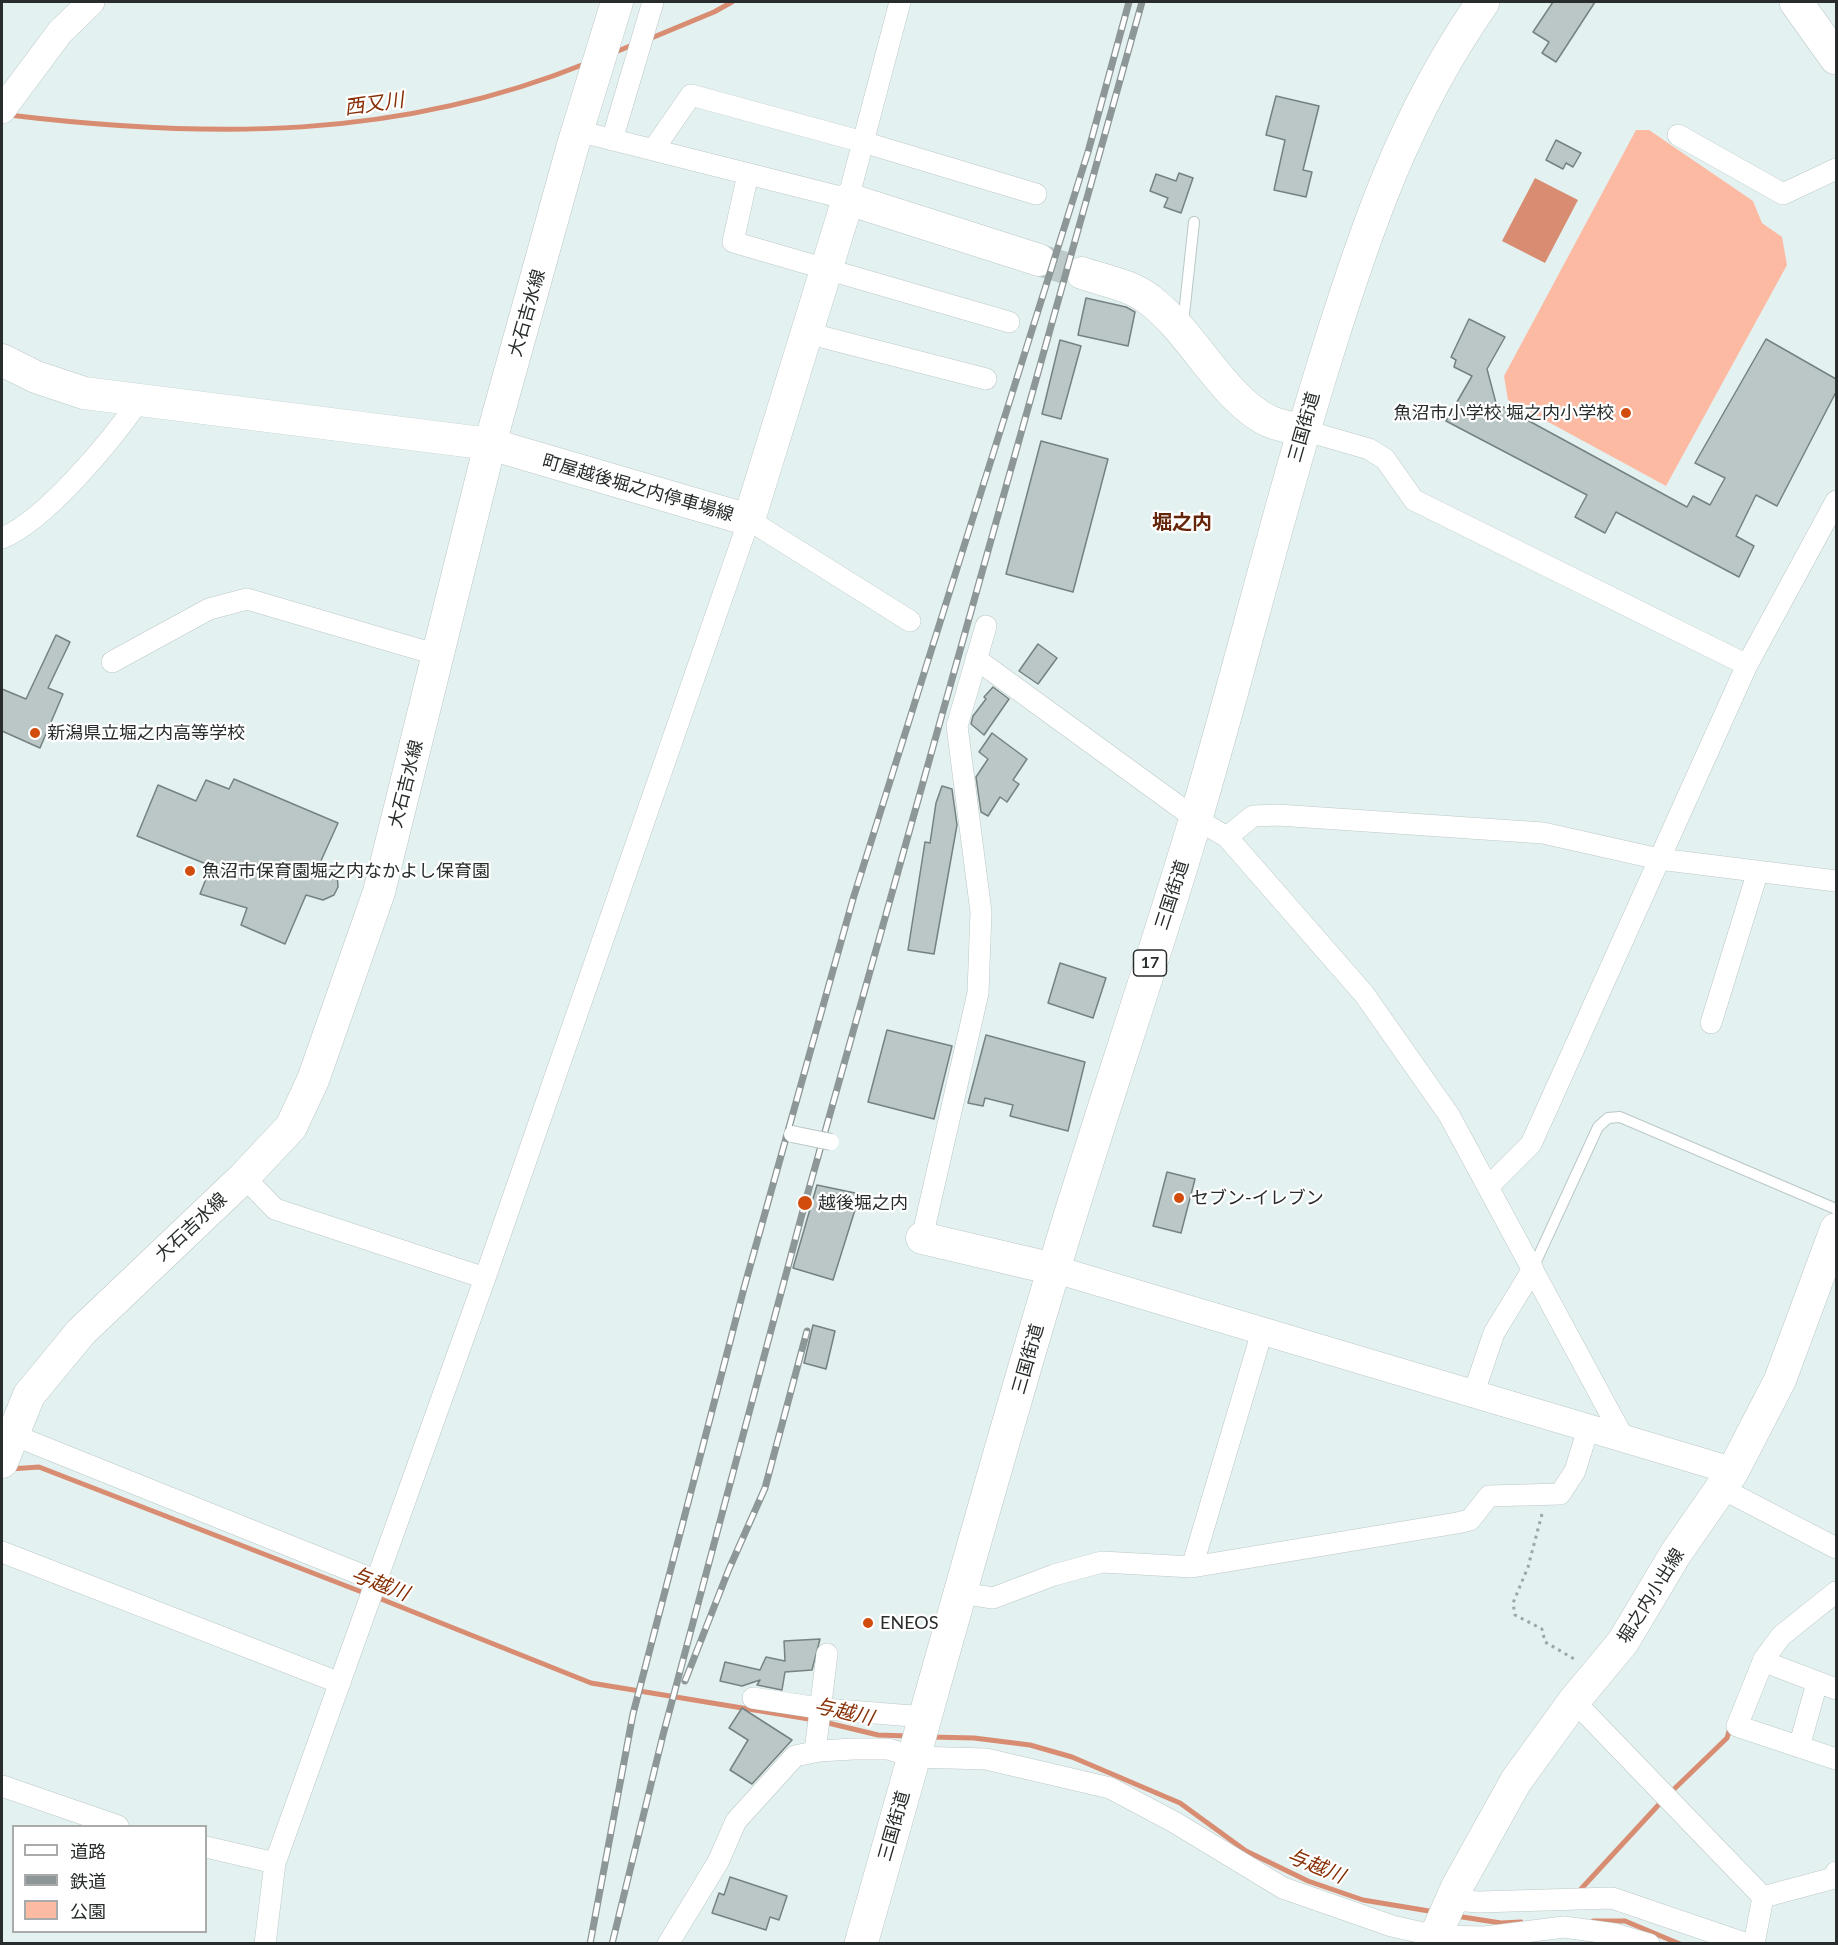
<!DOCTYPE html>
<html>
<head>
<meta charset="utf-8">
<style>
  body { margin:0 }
  #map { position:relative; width:1838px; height:1945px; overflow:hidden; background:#e4f1f1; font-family:Lato,"Noto Sans JP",sans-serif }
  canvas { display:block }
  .frame { position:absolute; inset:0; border:3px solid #282c2c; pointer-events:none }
  .legend { position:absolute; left:12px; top:1825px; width:195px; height:108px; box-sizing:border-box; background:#fff; border:2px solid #a9abab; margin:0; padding:8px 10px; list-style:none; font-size:18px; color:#282c2c }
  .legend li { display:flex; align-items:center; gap:12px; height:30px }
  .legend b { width:30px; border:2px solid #a9abab }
</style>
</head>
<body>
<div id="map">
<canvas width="1838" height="1945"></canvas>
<div class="frame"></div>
<ul class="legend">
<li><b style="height:8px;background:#fff"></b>道路</li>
<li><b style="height:8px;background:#8e9797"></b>鉄道</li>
<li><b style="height:16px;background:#fcbaa3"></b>公園</li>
</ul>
</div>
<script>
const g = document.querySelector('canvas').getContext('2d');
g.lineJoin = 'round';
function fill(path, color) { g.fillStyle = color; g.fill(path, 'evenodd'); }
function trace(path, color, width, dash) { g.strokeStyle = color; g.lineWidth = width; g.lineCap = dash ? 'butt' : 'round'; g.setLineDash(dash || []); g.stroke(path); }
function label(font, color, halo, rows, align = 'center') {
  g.font = font + ' Lato,"Noto Sans JP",sans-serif'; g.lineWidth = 4.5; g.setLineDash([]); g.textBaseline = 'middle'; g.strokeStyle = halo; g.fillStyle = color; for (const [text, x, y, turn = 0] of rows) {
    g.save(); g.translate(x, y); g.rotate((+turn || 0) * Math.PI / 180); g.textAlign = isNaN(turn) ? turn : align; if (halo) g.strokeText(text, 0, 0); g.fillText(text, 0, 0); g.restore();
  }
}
fill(new Path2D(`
  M1636 130H1649L1753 201 1762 223 1782 237 1787 265 1666 486 1508 400 1504 376Z`), '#fcbaa3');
fill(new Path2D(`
  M1535 178 1578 200 1545 263 1502 241Z`), '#d88d72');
trace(new Path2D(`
  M649 39 714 12 732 2
  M613 53 635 44
  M9 115C209 139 398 140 587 63
  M10 1469 39 1467 367 1594
  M376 1597 591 1683 815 1720
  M824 1722 878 1735 909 1736
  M930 1737 974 1738 1030 1745 1072 1757 1180 1803 1246 1851 1308 1881 1363 1900 1435 1912
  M1670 1793 1727 1738 1731 1725
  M1581 1889 1663 1800
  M1456 1916 1501 1923 1521 1922
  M1593 1921H1625L1680 1944`), '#d88d72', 5);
const building = new Path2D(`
  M1553 2H1595L1556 62 1542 53 1549 42 1533 32Z
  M1276 96 1319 106 1303 170 1312 172 1306 197 1274 190 1285 140 1266 135Z
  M1556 140 1581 153 1573 167 1566 163 1563 169 1546 160Z
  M1179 173 1193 178 1181 213 1164 207 1168 198 1150 191 1156 174 1176 181Z
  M1086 298 1126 307 1135 312 1128 346 1078 335Z
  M1469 319 1505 337 1487 369 1496 403 1687 507 1693 496 1710 505 1725 478 1695 463 1766 339 1836 379V392L1777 506 1756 495 1736 536 1754 546 1739 577 1616 512 1605 533 1575 517 1587 495 1446 421 1472 376 1454 367 1456 360 1451 357Z
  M1060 340 1081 346 1061 419 1042 414Z
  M1041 441 1108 459 1073 592 1006 574Z
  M56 635 70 642 48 688 63 694 40 748 2 731V689L26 699Z
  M1038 644 1057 658 1038 684 1019 671Z
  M993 687 1009 699 984 735 971 724 973 716 986 699 984 697Z
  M992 733 1027 759 1013 780 1019 784 1007 802 1000 797 988 816 981 812 976 777 988 759 979 752Z
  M234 779 338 823 320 863 337 872 338 887 334 895 323 900 306 895 285 944 241 925 247 908 200 894 211 866 137 836 158 785 196 801 206 780 229 789Z
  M942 786 952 789 957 825 934 954 908 950 925 842 930 843 936 803Z
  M1060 963 1106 978 1093 1018 1048 1003Z
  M887 1030 952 1046 934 1119 868 1102Z
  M986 1035 1085 1062 1068 1131 1010 1116 1013 1105 985 1098 983 1106 968 1103Z
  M1167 1172 1195 1179 1181 1233 1153 1226Z
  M817 1185 860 1194 833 1280 793 1268Z
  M813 1325 835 1331 826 1369 804 1363Z
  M820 1639 812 1670 785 1672 782 1690 757 1685 760 1680 742 1686 720 1681 725 1662 760 1670 766 1657 785 1661 784 1641Z
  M742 1708 792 1740 752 1784 730 1770 748 1740 729 1728Z
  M730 1877 787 1896 779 1920 770 1917 766 1930 712 1913 719 1893 724 1895Z`);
fill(building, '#bbc7c7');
trace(building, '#768282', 1.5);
trace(new Path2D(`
  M1039 260 1082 273`), '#becaca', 32, [32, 16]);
const service = new Path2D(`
  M1183 324 1194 222
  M1533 1268 1598 1127 1608 1118 1620 1117 1836 1209`);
const minor = new Path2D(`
  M578 131 848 199 900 2
  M1678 135 1783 194 1836 169
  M612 140 653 2
  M653 150 691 95 863 142 1036 194
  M748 174 733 242 1009 322
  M807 333 986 379
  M1303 430 1369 449 1385 459 1414 500 1747 665
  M2 538C45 521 111 441 138 402
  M976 659 1196 819 1227 837 1364 994 1449 1115 1624 1439
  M112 662 209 609 247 599 438 655
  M1227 837 1253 816 1278 815 1543 833 1659 859 1836 881
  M1711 1023 1758 871
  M244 1177 275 1209 485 1278
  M1488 1187 1531 1144 1747 665 1836 501
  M922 1238 978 993 981 912 957 726 986 626
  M1473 1395 1494 1333 1533 1269
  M11 1434 377 1581
  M1721 1488 1836 1548
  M2 1552 340 1683
  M1192 1567 1262 1332
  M1836 1592 1781 1636 1764 1659 1737 1726 1836 1759
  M960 1593 993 1598 1054 1575 1102 1562 1192 1567 1457 1523 1470 1520 1489 1496 1560 1494 1575 1471 1588 1429
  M1764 1659 1773 1665 1836 1689
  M753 1698 825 1709 925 1717
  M1574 1701 1763 1897
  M1799 1747 1817 1683
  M815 1752 827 1654
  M2 1786 118 1826
  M206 1847 275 1863
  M1451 1900 1479 1902 1612 1898 1747 1944
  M265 1944 275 1863 485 1278 749 520 910 621
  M668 1944 718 1862 736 1821 795 1756 819 1751 853 1749H888L914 1757 986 1759 1110 1788 1174 1822 1283 1888 1392 1926 1436 1936 1485 1937 1564 1927 1615 1934 1649 1944
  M1754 1944 1763 1897 1834 1878 1836 1872`);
const tertiary = new Path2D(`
  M2 110 60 32 91 2
  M1054 1269 1733 1471`);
const secondary = new Path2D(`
  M1082 273C1105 281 1132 285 1151 301 1193 333 1225 402 1271 422 1281 426 1293 428 1303 430
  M2 360 36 377 84 393 490 444 749 520 848 199 1039 260
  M922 1238 1054 1269
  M2 1462 29 1395 81 1332 244 1177 291 1127 313 1080 379 892 490 444 573 145 617 2
  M1432 1944 1457 1887 1516 1781 1574 1701 1623 1642 1676 1553 1733 1471 1780 1380 1836 1229`);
const primary = new Path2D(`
  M1796 2 1836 58`);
const trunk = new Path2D(`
  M861 1944C925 1720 986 1495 1053 1272 1098 1121 1150 972 1195 821 1241 667 1278 510 1326 357 1366 228 1405 114 1483 2`);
trace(service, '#bbc8c7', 12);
trace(minor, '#bbc8c7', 22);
trace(tertiary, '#bbc8c7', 28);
trace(secondary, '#bbc8c7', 33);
trace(primary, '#bbc8c7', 34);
trace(trunk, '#bbc8c7', 34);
trace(new Path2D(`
  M1542 1514 1528 1567 1513 1603 1515 1615 1542 1629 1545 1642 1576 1660`), '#9da7a7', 3, [3, 4.5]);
trace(service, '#fff', 10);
trace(minor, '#fff', 21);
trace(tertiary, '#fff', 27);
trace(secondary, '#fff', 32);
trace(primary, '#fff', 33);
trace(trunk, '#fff', 33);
const rail = new Path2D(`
  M685 1681 729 1569 765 1488 807 1331
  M590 1944 633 1714 744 1288 853 899 1088 152 1129 2
  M612 1944 663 1735 805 1203 1142 2`);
trace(rail, '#8e9797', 7);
trace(rail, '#fff', 4.5, [14]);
const pedestrianBridge = new Path2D(`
  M792 1134 831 1142`);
trace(pedestrianBridge, '#bbc8c7', 18, []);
trace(pedestrianBridge, '#fff', 16);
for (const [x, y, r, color] of [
  [1626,413,6,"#d24d0d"],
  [35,733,6,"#d24d0d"],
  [190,871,6,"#d24d0d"],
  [1179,1198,6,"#d24d0d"],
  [805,1203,8,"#d24d0d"],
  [868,1623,6,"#d24d0d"]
]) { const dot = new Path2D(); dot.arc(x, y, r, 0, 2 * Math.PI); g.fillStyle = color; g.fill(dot); trace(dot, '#fff', 2); }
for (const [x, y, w] of [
  [1150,963,33]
]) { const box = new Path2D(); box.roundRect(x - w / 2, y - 13, w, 26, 4.5); g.fillStyle = '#fff'; g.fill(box); trace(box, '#282c2c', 1.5); }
label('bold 16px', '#282c2c', null, [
  ["17",1150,963]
]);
label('18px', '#282c2c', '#fff', [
  ["大石吉水線",527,313,-74],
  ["三国街道",1304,427,-74],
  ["町屋越後堀之内停車場線",638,488,16],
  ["大石吉水線",406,784,-76],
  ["三国街道",1172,895,-72],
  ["大石吉水線",191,1227,-43],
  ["三国街道",1028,1359,-74],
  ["堀之内小出線",1651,1596,-58],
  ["三国街道",894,1826,-74]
]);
label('18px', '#282c2c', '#fff', [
  ["魚沼市小学校 堀之内小学校",1614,413,"right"],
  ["新潟県立堀之内高等学校",47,733],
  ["魚沼市保育園堀之内なかよし保育園",202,871],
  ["セブン-イレブン",1191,1198],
  ["越後堀之内",818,1203],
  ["ENEOS",880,1623]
], 'left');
label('italic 20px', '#872f05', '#fff', [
  ["西又川",374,104,-8],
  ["与越川",380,1584,21],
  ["与越川",844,1712,13],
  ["与越川",1316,1866,22]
]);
label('bold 20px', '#65250a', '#fff', [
  ["堀之内",1182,523]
]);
</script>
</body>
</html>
